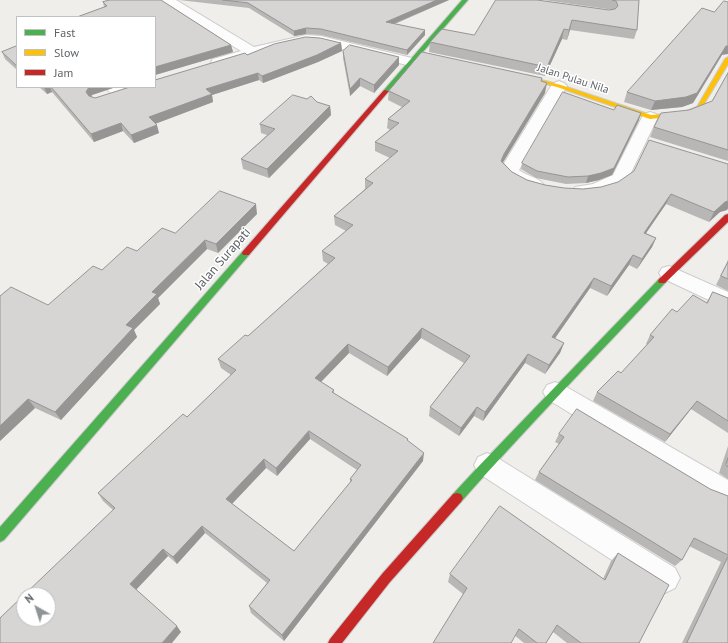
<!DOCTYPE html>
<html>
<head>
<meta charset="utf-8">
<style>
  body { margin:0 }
  #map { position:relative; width:728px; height:643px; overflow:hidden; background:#efeeea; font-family:"PT Sans",sans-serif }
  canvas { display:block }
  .legend { position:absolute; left:16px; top:16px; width:140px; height:72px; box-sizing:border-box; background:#fff; border:1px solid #bfc1c3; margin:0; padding:5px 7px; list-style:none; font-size:12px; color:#5f6368 }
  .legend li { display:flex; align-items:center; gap:8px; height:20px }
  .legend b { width:20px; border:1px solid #bfc1c3 }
  .north { position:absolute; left:16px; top:587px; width:40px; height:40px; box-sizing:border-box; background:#fff; border:1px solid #bfc1c3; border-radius:50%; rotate:321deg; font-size:11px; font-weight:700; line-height:16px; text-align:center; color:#5f6368 }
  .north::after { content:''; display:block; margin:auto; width:14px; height:18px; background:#919496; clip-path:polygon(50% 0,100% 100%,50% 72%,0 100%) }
</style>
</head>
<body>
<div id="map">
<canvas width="728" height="643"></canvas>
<ul class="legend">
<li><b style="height:5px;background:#4caf50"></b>Fast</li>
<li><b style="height:5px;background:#ffc107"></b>Slow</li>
<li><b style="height:5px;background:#c62828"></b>Jam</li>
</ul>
<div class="north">N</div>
</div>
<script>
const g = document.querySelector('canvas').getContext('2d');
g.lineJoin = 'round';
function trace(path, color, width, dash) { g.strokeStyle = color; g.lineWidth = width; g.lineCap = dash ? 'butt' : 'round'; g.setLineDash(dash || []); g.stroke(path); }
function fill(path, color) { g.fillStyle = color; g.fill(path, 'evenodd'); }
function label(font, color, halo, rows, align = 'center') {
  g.font = font + ' "PT Sans",sans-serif'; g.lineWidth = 3; g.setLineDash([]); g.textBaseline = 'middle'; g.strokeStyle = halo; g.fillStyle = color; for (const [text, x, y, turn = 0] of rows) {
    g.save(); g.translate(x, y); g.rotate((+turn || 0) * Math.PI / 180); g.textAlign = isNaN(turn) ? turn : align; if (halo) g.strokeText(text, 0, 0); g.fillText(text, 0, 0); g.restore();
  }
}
const street = new Path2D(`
  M161 0H176L254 47 306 35 321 36 416 59 418 62 416 65 411 66 321 44C285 42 252 58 218 66L213 65 211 62 213 59 241 51 162 3Z
  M559 81 564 83 567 86 519 170C526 176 539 177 544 185L541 189C527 193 509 183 501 171L503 165 551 86 554 83Z
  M105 87H122L127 92 125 95C116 97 110 94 105 87Z
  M650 112 656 114 658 117 626 183C610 190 592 200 575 195L572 191 575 187 593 184 613 175 642 117 644 114Z
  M669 266 728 292V309L662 278 659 273 662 268Z
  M555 382 563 385 728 480V506L704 495 547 399 543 392 547 385Z
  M487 453 496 457 675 568 680 578 675 588 665 593 655 588 478 473 474 465 478 457Z`);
const fast = new Path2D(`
  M462 0H468L388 92H384V90Z
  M246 250 250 253 249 255 4 540 0 542V527L243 251Z
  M662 278 665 279 666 281 665 283C597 356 527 427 461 502L457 503 453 502 451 498 453 494 478 467 659 279Z`);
const slow = new Path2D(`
  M728 57V64L701 109 689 115 650 119 557 87 508 74 511 72 561 85 651 115 669 114 687 111 697 107 725 59Z`);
const jam = new Path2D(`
  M384 90 389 91 249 255H243L242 253 243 251Z
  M728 214V222L665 283H659L658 281 659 279 725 215Z
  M457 493 461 494 463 498 461 502 390 582 342 643H328L330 639 382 574 453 494Z`);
trace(street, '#cbcccc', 2);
trace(fast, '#cacacb', 2);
trace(slow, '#cacacb', 2);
trace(jam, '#cacacb', 2);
fill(street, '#fdfcfc');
fill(fast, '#4caf50');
fill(slow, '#ffc107');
fill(jam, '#c62828');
fill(new Path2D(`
  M110 0H161L231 45 233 52 155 75V17H77L104 7 103 2Z
  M179 0H449L395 24 425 30V35L407 55 321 35 306 34 294 36 249 8Z
  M544 0H639L637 30 634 39 570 30 567 40 562 39 545 76 429 52 430 42 474 35 612 10 607 9Z
  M714 12 722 55 693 103 682 107 651 110 624 102 627 92Z
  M341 43 342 51 318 62 263 83 259 80 212 95 213 102 155 124 159 133 134 143 123 131 94 142 52 92 47 94 39 87H116L92 95 91 96 95 98 247 55Z
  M17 46V70L5 59 2 52Z
  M343 51 399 65 374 93 360 86 350 96 343 58Z
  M728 73V161L650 137 654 127 689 110 712 101Z
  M541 81 545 93 503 162 512 172 527 180 545 185 564 188 583 189 601 187 728 164V208L727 210 720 212 709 222 666 204 646 233 656 238 652 247 637 269 629 265 607 296 590 288 554 339 564 343 560 353 545 374 525 363 483 421 474 416 459 436 429 416 430 407 464 363 421 338 387 376 349 353 321 382 334 390V393L408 441 423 461 284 641 251 613 249 606 267 583 205 533 177 564 168 556 136 589 181 632 0 643 113 510 103 501 98 493 187 417 231 375 221 368 218 359 248 336 328 264 323 261 322 251 346 231 335 225 334 216 365 189V179L390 158 375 151V142L390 130 387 128 388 119 402 107 388 100 389 91ZM310 439 357 470 350 479V483L294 551 232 504 266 468 277 476Z
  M317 102 330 106 331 115 269 178 243 169 241 159 267 135 261 133 260 124Z
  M639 120 612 175 599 180 586 183 566 184 536 178 521 169 522 163Z
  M257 214 218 253 207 249 158 298 160 304 134 330 137 337 61 420 35 408 0 441 48 305 102 270 137 251Z
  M728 259V291L716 285 727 263Z
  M713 292 728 298V433L691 409 665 442 593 401 597 392 621 373 647 345 646 344 650 335 677 312 706 303Z
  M559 434 710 489 728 496V643H682L721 562 689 546 682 560 675 566 535 480 539 472 559 444 555 442Z
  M728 446V479L719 473Z
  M618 553 639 643H567L553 632 546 643H524L448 582 450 574 603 579 611 561Z`), '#b8b7b5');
fill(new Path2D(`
  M437 0H449L386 27V22Z
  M572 20 570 30 567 40 569 30Z
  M306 28V34L294 36V31Z
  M564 29 562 39 545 76 547 67Z
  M425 30V35L407 55V50Z
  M341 43 342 51 318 62 263 83 262 76Z
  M231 45 233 52 155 75V67Z
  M726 46H728V54L722 55 693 103 682 107 651 110 655 101Z
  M399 57V65L374 93V85Z
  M258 73 259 80 212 95 213 102 152 125 149 117 206 89Z
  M360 78V86L350 96V89Z
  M547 83 545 93 502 164 501 161 504 154Z
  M44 87H50L52 92 47 94Z
  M89 87H116L92 95 89 100 86 92Z
  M330 106 331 115 269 178 267 169Z
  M641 113 639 120 612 175 599 180 586 183 588 176Z
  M121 123 123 131 94 142 91 134Z
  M157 125 159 133 134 143 131 135Z
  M671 194 666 204 640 242 644 233Z
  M728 201V208L727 210 720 212 709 222 714 212 725 202Z
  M256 204 257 214 218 253 216 244Z
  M656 238 652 247 637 269 642 259Z
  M205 240 207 249 158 298 160 304 134 330 137 337 61 420 55 412 126 325 152 292Z
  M633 255 629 265 607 296 611 286Z
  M594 278 590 288 549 347 552 337Z
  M422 328 421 338 387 376 388 367Z
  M564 343 560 353 545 374 549 365Z
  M348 344 349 353 316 387 315 378Z
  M528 354 525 363 483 421 485 412Z
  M28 399 35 408 0 441V426Z
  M697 401 691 409 665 442 670 434Z
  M477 407 474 416 459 436 461 428Z
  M309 431 310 439 277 476 276 468Z
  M424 453 423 461 284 641 282 635Z
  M264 459 266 468 229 507 226 499Z
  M202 526 205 533 177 564 173 557Z
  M163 549 168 556 136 590 130 584Z
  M177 626 181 632 172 643H162Z`), '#969594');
const building = new Path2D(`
  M110 0H161L231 45 155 67V17H77L107 6 103 2Z
  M223 0H437L386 22 425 30 407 50 321 29 306 28 294 31 248 3Z
  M496 0H537L609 10 615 9 618 6 616 1 612 0H639L637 30 572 20 569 30 564 29 547 67 430 42 442 29 474 35Z
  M724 1 728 2V46H726L697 93 686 97 655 101 627 92 702 8 714 12Z
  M306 37 320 38 341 43 317 55 262 76 258 73 206 89 212 94 149 117 157 125 131 135 121 123 91 134 51 87H89L86 92 89 96 95 98 130 87H155V80L245 53 247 55 274 44Z
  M350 45 399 57 374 85 360 78 350 89 343 51Z
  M17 46V66L2 52Z
  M422 52 542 78 541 81 547 83 504 154 501 161 512 172 527 180 545 185 564 188 583 189 601 187 618 182 634 171 649 140 728 164V201L725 202 714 212 671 194 644 233 656 238 642 259 633 255 611 286 594 278 552 337 564 343 549 365 528 354 485 412 477 407 461 428 430 407 470 356 422 328 388 367 348 344 315 378 334 390 332 392 408 439 407 440 424 453 282 635 249 606 270 580 202 526 173 557 163 549 130 584 177 626 162 643H0V618L24 595V619H48V595H24L115 508 98 493 183 414 187 417 236 370 218 359 245 335 248 336 335 258 322 251 353 225 334 216 373 183 365 179 398 151 375 142 399 123 388 119 410 101 389 91ZM309 431 361 465 350 479 352 480 294 551 226 499 264 459 276 468Z
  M728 73V150L654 127 661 113 689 110 712 101Z
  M563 92 614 110 617 105 641 113 614 168 601 173 588 176 568 177 537 171 522 163Z
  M293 95 307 99 311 96 317 102 330 106 267 169 241 159 275 129 260 124Z
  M220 191 256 204 216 244 205 240 152 292 157 294 126 325 133 328 55 412 28 399 0 426V296L11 287 48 305 93 266 102 270 127 247 137 251 162 228 175 233Z
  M728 262V279L721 276Z
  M713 292 728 298V421L697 401 670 434 597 392 618 371 621 373 654 337 650 335 672 309 677 312 693 295 707 303Z
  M577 409 710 489 728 496V555L694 538 682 560 539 472 564 437 559 434Z
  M728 458V467L726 465Z
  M500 506 605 580 618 553 669 585 639 643H581L557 625 546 643H537L519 629 511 643H433L467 588 450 574Z
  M728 557V643H687Z`);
fill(building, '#d6d5d3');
trace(building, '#969594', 1);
label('11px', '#5f6368', '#fff', [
  ["Jalan Pulau Nila",573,79,18]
]);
label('13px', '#5f6368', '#fff', [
  ["Jalan Surapati",223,259,-49]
]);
</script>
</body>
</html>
